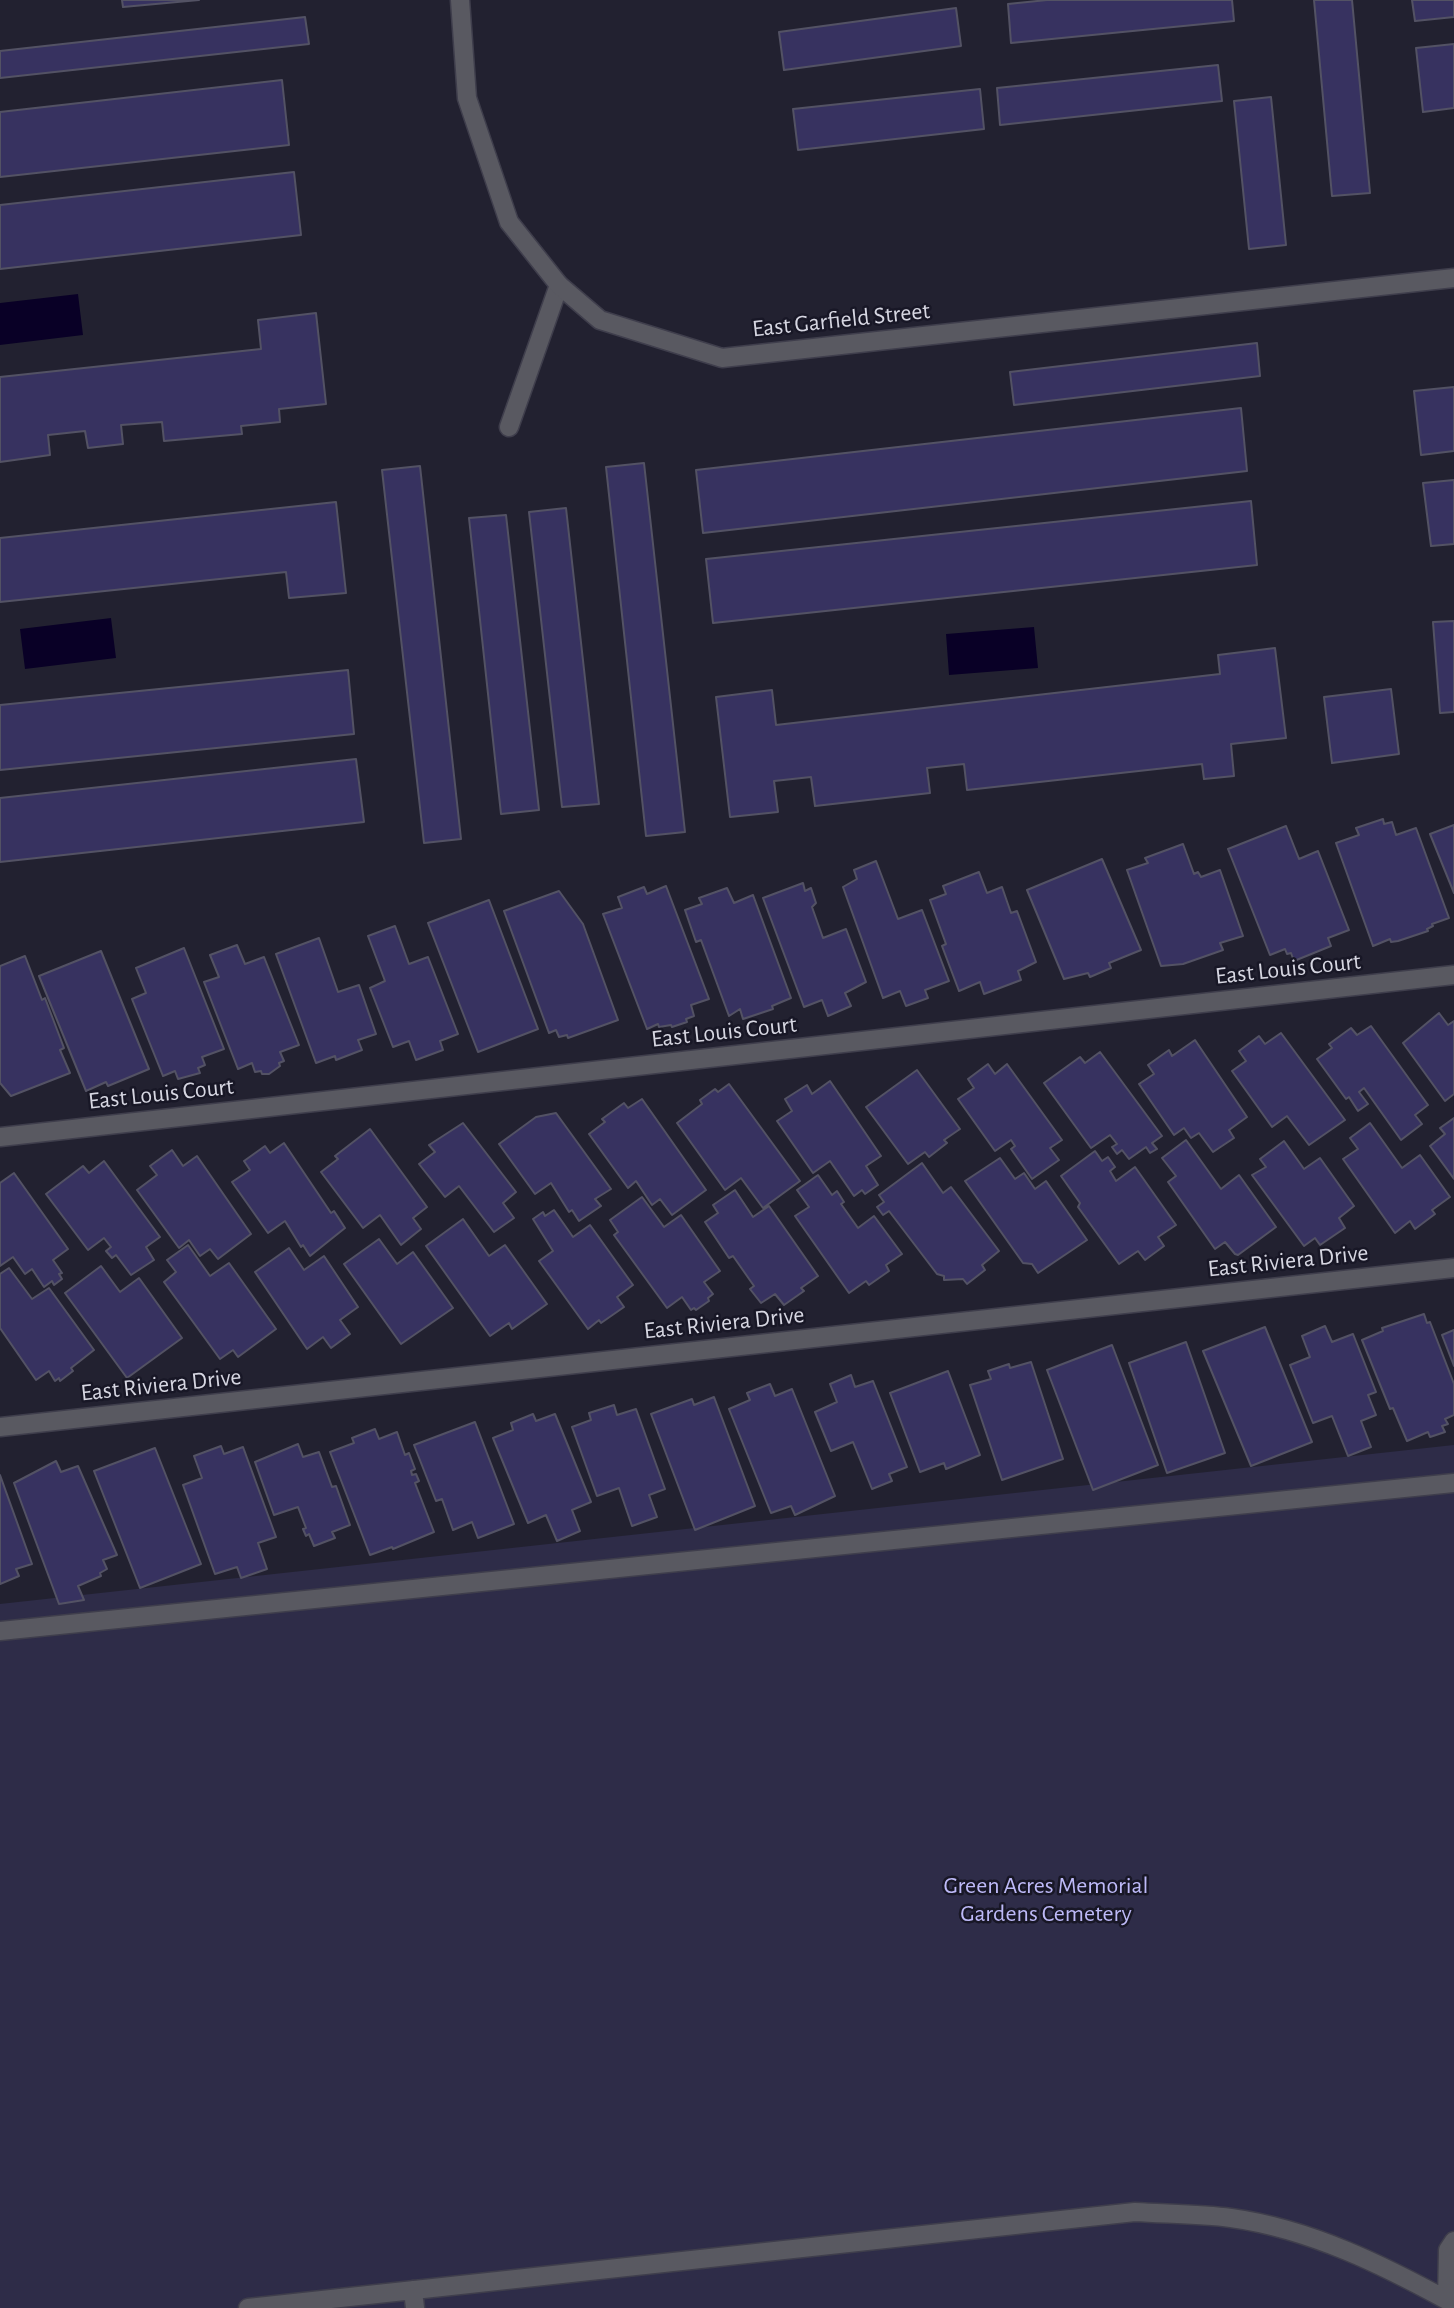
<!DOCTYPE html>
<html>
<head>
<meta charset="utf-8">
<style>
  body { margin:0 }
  canvas { display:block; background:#222130 }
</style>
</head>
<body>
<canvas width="1454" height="2308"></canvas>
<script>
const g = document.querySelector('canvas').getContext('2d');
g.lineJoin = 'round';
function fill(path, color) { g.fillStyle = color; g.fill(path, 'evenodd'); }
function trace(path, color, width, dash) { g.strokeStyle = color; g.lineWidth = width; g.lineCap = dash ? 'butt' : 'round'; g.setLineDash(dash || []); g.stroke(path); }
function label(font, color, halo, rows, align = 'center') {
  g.font = font + ' "Alegreya Sans",sans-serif'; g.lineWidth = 5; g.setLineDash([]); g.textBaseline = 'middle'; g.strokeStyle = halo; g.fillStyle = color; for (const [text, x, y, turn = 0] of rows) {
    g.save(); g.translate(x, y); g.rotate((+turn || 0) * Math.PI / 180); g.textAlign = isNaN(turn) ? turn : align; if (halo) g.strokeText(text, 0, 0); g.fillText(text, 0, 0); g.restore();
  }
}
fill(new Path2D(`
  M1454 1445V2308H0V1604Z`), '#2e2c48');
fill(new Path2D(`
  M78 294 83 335 0 345V303Z
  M111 618 116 658 25 669 20 629Z
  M1034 627 1038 668 949 675 946 634Z`), '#090026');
const building = new Path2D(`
  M122 0H199L123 7Z
  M1047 0H1232L1234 21 1011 43 1008 4Z
  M1314 0H1352L1370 193 1332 196Z
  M1412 0H1454V17L1415 21Z
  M956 8 961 46 784 70 779 32Z
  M305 17 309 44 0 78V51Z
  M1454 44V108L1423 112 1416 48Z
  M1218 65 1222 101 1000 125 997 88Z
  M282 80 289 145 0 177V112Z
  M980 89 984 129 798 150 793 109Z
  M1271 97 1286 245 1249 249 1234 101Z
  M294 172 301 235 0 269V205Z
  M316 313 326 404 279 409 280 422 241 426 242 434 164 441 162 422 121 425 123 444 88 448 85 431 48 435 50 455 0 462V377L261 349 258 320Z
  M1257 343 1260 376 1014 405 1010 372Z
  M1454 387V451L1421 455 1414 391Z
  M1241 408 1247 471 703 533 696 470Z
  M644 463 685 832 646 836 606 467Z
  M420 466 461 839 424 843 382 470Z
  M1454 480V544L1431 546 1423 483Z
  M1251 501 1257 565 713 623 706 559Z
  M336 502 346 593 289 598 286 572 0 602V538Z
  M566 508 599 804 562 807 529 512Z
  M506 515 539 810 501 814 469 518Z
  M1454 621V712L1440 713 1433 622Z
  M1275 648 1286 738 1231 744 1234 776 1204 779 1202 764 967 790 964 764 927 768 930 793 815 806 811 777 774 781 778 812 730 817 716 697 772 690 776 725 1220 674 1218 655Z
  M348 670 354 734 0 770V705Z
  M1391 689 1399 754 1332 763 1324 697Z
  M356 759 364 822 0 862V798Z
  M1383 819 1384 824 1392 822 1396 835 1416 828 1449 918 1432 924 1433 926 1427 929 1428 931 1398 941 1391 942 1390 939 1373 946 1336 843 1359 835 1356 828Z
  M1454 825V893L1430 834Z
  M1286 826 1299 859 1318 851 1349 930 1328 938 1331 946 1294 961 1291 953 1287 954 1285 949 1270 955 1228 849Z
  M1183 844 1194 874 1198 872 1201 877 1220 870 1243 936 1220 943 1223 950 1183 964 1161 966 1127 870 1148 863 1145 858Z
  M1102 859 1141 950 1109 963 1111 968 1090 977 1088 973 1064 979 1027 890Z
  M876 861 898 919 922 910 949 981 925 990 928 998 906 1006 900 991 883 998 843 887 857 879 854 870Z
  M979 872 987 893 1002 887 1011 913 1017 911 1036 962 1018 971 1021 980 984 994 980 982 959 991 942 946 946 944 930 900 946 894 943 886Z
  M803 883 805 891 811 888 816 903 812 907 823 938 846 929 866 982 845 993 851 1006 828 1016 822 1000 804 1007 763 898Z
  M666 886 709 999 691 1005 694 1016 686 1019 687 1022 672 1027 671 1025 659 1027 658 1024 647 1029 603 914 622 908 618 897 644 887 647 894Z
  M727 888 734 903 753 895 791 998 772 1006 773 1009 743 1019 740 1009 729 1016 701 940 696 942 685 910 702 904 699 898Z
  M559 891 583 924 618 1020 568 1038 567 1035 559 1037 556 1030 549 1033 504 911Z
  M489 900 538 1029 478 1052 428 923Z
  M395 926 409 964 428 957 458 1034 440 1041 443 1050 416 1060 409 1041 393 1047 370 988 385 981 368 936Z
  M319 938 338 992 359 985 376 1034 358 1040 362 1050 336 1060 335 1056 316 1063 276 954Z
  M237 945 245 964 264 957 299 1045 280 1052 284 1061 279 1063 280 1066 269 1074H262L261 1071 255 1072 252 1063 238 1069 204 982 219 977 210 955Z
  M184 948 224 1049 202 1057 205 1065 198 1068 200 1073 178 1079 175 1071 163 1076 132 999 146 993 136 968Z
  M101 951 149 1069 108 1086 106 1082 86 1091 39 976Z
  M25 956 42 1000 45 998 64 1048 60 1050 70 1073 11 1096 0 1083V966Z
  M1439 1013 1448 1025 1454 1021V1094L1445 1101 1403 1043Z
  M1371 1026 1428 1105 1415 1115 1422 1124 1401 1140 1364 1088 1359 1092 1368 1104 1358 1111 1349 1097 1346 1099 1317 1059 1332 1048 1329 1044 1351 1028 1357 1035Z
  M1281 1033 1345 1120 1309 1145 1287 1116 1272 1127 1232 1071 1246 1061 1239 1051 1259 1036 1265 1044Z
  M1195 1040 1247 1117 1229 1130 1234 1138 1213 1152 1199 1133 1191 1138 1184 1128 1174 1135 1139 1084 1154 1074 1148 1065 1169 1050 1172 1056Z
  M1100 1052 1162 1136 1152 1143 1157 1149 1150 1153 1146 1147 1129 1159 1122 1150 1117 1154 1112 1147 1117 1144 1110 1135 1091 1148 1044 1083 1080 1057 1085 1063Z
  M988 1064 995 1074 1007 1064 1062 1140 1050 1148 1059 1160 1032 1179 1011 1149 1015 1146 1011 1140 995 1151 958 1099 974 1088 968 1079Z
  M917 1070 960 1129 944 1140 947 1143 929 1157 925 1152 908 1164 866 1107Z
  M830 1081 881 1156 866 1166 878 1185 865 1194 862 1190 854 1196 830 1161 813 1173 777 1121 792 1111 785 1099 807 1085 812 1094Z
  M729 1084 800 1181 763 1208 741 1178 725 1190 677 1123 702 1104 700 1100 715 1089 718 1092Z
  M642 1099 706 1190 672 1215 660 1199 652 1205 636 1181 628 1188 589 1134 605 1122 602 1119 624 1103 628 1108Z
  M556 1113 611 1189 595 1199 601 1206 579 1221 572 1210 569 1212 551 1183 535 1194 499 1144 536 1117Z
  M1454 1118V1179L1430 1146 1445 1134 1440 1128Z
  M463 1123 516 1192 503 1203 514 1218 494 1232 459 1186 445 1197 419 1164 435 1152 429 1145Z
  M1370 1123 1402 1168 1420 1155 1450 1197 1432 1210 1435 1214 1415 1229 1410 1221 1395 1233 1343 1159 1358 1149 1350 1138Z
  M370 1129 427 1207 413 1218 421 1229 401 1245 380 1215 363 1228 321 1172 338 1159 335 1156Z
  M1186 1140 1221 1189 1239 1175 1276 1227 1238 1255 1235 1254 1225 1242 1215 1249 1168 1182 1176 1176 1162 1158Z
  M1284 1141 1304 1169 1320 1158 1354 1206 1339 1218 1345 1228 1320 1245 1315 1238 1304 1246 1252 1175 1266 1167 1260 1159Z
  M284 1143 331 1213 334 1211 345 1228 310 1256 303 1245 301 1247 285 1221 268 1233 232 1182 250 1170 244 1161 265 1146 270 1153Z
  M172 1150 183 1166 197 1156 251 1234 218 1259 210 1249 200 1256 189 1240 179 1248 137 1190 157 1175 150 1166Z
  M1095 1151 1102 1161 1108 1157 1115 1167 1110 1171 1116 1181 1135 1167 1176 1225 1158 1237 1164 1246 1145 1260 1138 1251 1119 1264 1078 1207 1080 1203 1061 1176Z
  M1000 1158 1015 1179 1024 1173 1035 1189 1046 1181 1087 1240 1038 1273 1032 1264 1023 1263 965 1181Z
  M104 1161 160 1237 146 1247 154 1260 131 1275 116 1255 112 1258 106 1251 111 1247 104 1238 88 1250 46 1194 83 1166 89 1173Z
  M922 1163 943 1193 951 1187 999 1251 982 1265 985 1270 967 1284 963 1279 944 1280V1276L937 1274 889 1211 883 1215 877 1207 884 1202 879 1195Z
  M14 1173 68 1249 53 1260 62 1273 59 1274 62 1279 54 1285 52 1281 44 1287 32 1269 25 1274 13 1257 0 1266V1183Z
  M818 1175 832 1195 837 1191 844 1202 841 1204 858 1228 874 1216 902 1254 886 1265 889 1271 869 1285 866 1281 849 1293 795 1216 809 1207 797 1190Z
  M735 1190 753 1217 769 1206 818 1276 801 1288 804 1291 784 1305 775 1294 761 1303 750 1289 754 1286 733 1256 729 1258 705 1222 718 1213 713 1205Z
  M642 1197 664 1227 681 1215 720 1271 704 1282 713 1294 708 1298 709 1301 696 1310 694 1308 691 1310 682 1297 667 1308 614 1235 618 1232 610 1220Z
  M554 1210 573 1237 590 1225 633 1285 617 1297 624 1307 601 1323 599 1320 588 1329 539 1261 553 1251 533 1219 543 1212 545 1216Z
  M463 1219 489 1256 505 1245 547 1304 512 1329 509 1323 490 1336 426 1246Z
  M379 1239 397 1264 413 1252 453 1308 401 1344 344 1264Z
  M188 1245 210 1276 229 1263 276 1329 238 1357 233 1350 220 1359 164 1282 176 1272 167 1260Z
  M289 1248 304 1270 324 1256 358 1307 340 1320 350 1334 331 1348 323 1337 307 1349 255 1272Z
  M101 1266 120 1292 139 1278 182 1338 127 1378 65 1293Z
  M9 1268 32 1299 49 1288 94 1350 71 1368 73 1371 60 1381 59 1378 55 1381 49 1371 36 1380 0 1328V1274Z
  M1424 1314 1427 1323 1430 1322 1454 1384V1415L1445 1419 1448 1424 1442 1426 1445 1432 1430 1437 1428 1432 1407 1441 1393 1408 1390 1409 1362 1340 1383 1331 1382 1328Z
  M1325 1326 1332 1342 1353 1334 1376 1392 1368 1395 1376 1415 1361 1421 1371 1447 1348 1456 1332 1416 1313 1423 1290 1365 1310 1357 1302 1336Z
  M1265 1327 1312 1442 1251 1466 1203 1351Z
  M1454 1330V1366L1442 1335Z
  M1186 1342 1225 1453 1167 1473 1129 1363Z
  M1112 1345 1158 1465 1093 1490 1047 1370Z
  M1031 1362 1063 1459 1002 1480 970 1385 991 1379 988 1371 1009 1364 1010 1368Z
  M948 1371 980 1455 946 1469 944 1463 920 1472 890 1393Z
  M851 1375 855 1387 873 1381 907 1467 889 1474 892 1481 872 1489 853 1442 831 1451 815 1412 837 1402 830 1384Z
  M770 1384 775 1396 792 1389 835 1496 795 1515 791 1506 771 1513 729 1409 750 1400 747 1393Z
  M714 1397 755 1506 695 1530 651 1414 692 1399 694 1405Z
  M614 1405 617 1415 636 1409 665 1489 649 1495 657 1517 632 1526 619 1488 597 1496 572 1427 591 1420 589 1413Z
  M533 1414 536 1421 555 1414 591 1502 572 1510 580 1531 557 1541 546 1515 528 1523 493 1438 513 1430 511 1423Z
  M475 1422 514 1524 478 1538 472 1522 453 1530 442 1499 436 1501 414 1445Z
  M375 1429 379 1439 397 1432 405 1455 409 1453 415 1469 411 1471 412 1475 416 1474 419 1481 415 1483 434 1532 393 1549 392 1547 370 1555 330 1452 354 1443 352 1438Z
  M298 1444 303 1457 319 1452 332 1487 336 1486 350 1525 332 1532 335 1538 314 1546 309 1534 306 1536 303 1529 306 1528 298 1507 274 1515 255 1462Z
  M221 1446 224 1454 243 1447 276 1537 258 1543 267 1569 241 1578 237 1567 215 1574 183 1485 202 1478 194 1456Z
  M155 1448 201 1564 140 1588 94 1471Z
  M56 1461 61 1472 78 1466 117 1555 103 1560 107 1569 100 1573 101 1576 78 1586 84 1600 59 1604 14 1483Z
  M0 1475 32 1564 16 1569 19 1576 0 1584Z`);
fill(building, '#373260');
trace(building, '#535264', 2);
const lane = new Path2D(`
  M509 427 559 285
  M0 1137 1454 975
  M0 1427 1454 1268
  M0 1631 1454 1483
  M413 2290 415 2308
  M1447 2300 1448 2250 1454 2241
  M248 2308 1135 2212C1167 2214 1200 2214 1231 2218 1311 2229 1385 2266 1454 2304`);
const street = new Path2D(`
  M460 0 467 98 509 222 559 285 600 320 722 358 1454 278`);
trace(lane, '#3f3e4c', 21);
trace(street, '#3f3e4c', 21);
trace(lane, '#595961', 18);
trace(street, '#595961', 18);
label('24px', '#d6d6e1', '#181726', [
  ["East Garfield Street",841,320,-6],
  ["East Louis Court",1288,969,-6],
  ["East Louis Court",724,1032,-6],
  ["East Louis Court",161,1094,-6],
  ["East Riviera Drive",1288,1261,-6],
  ["East Riviera Drive",724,1323,-6],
  ["East Riviera Drive",161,1385,-6]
]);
label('24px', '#bdb9f7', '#181726', [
  ["Green Acres Memorial",1046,1886],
  ["Gardens Cemetery",1046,1914]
]);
</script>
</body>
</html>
